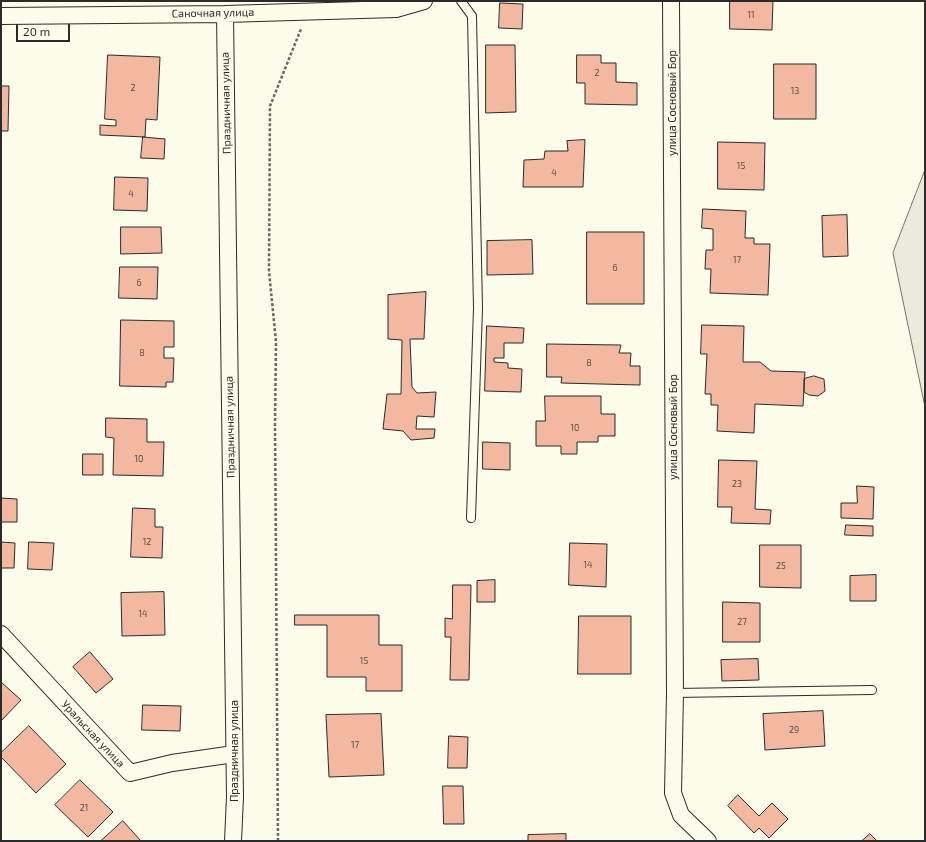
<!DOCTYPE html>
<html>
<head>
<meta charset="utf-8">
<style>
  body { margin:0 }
  #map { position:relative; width:926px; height:842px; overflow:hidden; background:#fdfbea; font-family:"Exo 2",sans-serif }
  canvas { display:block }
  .frame { position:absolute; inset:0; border:2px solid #2b2b2b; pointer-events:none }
  .scale { position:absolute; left:16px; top:24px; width:54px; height:18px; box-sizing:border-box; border:2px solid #2b2b2b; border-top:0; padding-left:5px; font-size:12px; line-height:14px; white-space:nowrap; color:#2b2b2b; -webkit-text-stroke:3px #fdfbea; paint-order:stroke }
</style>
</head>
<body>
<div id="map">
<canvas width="926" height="842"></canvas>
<div class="frame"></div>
<div class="scale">20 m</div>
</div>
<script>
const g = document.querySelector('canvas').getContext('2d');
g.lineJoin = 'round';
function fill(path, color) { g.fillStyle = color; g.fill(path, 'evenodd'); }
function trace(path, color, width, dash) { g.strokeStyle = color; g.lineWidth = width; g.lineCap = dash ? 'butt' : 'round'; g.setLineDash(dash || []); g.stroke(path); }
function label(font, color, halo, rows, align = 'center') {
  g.font = font + ' "Exo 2",sans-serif'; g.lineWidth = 3; g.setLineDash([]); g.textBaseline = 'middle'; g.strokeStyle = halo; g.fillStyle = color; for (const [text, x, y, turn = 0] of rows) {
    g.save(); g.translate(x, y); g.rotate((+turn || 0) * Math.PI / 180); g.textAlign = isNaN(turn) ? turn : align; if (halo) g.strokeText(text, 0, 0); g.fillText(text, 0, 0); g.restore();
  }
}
const green = new Path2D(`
  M925 170V407L893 253Z`);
fill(green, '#ecebdb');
trace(green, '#74746e', 1);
const building = new Path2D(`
  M730 1H773L772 30 730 29Z
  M500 3 523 4 522 29 499 28Z
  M486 45H515L516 112 486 113Z
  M108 55 160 57 157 120 146 119 145 137 100 135V125L116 126V120L105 119Z
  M577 55H601V63H616V82L637 83V105L585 104V83H577Z
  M774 64H816V119H774Z
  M1 86H9L8 131H1Z
  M143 137 165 139 164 159 141 158Z
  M585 140 583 187H523L524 160 544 159 545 151H568L567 141Z
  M718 142 765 143 764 190 718 189Z
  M115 177 148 178 147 211 114 210Z
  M703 209 746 211 745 238H754V244H770L768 295 710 293 711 269H705L706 250H713V229L702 228Z
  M847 215 848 256 823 257 822 216Z
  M121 227H161L162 253 121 254Z
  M587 232H644V304H587Z
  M532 240 533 274 487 275V241Z
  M120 267H158L157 299 119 298Z
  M426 292 424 339H410L412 387 417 393 436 392 434 417 417 416 416 429H435L434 438 411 440 403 431 383 429 387 394H401L402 340 388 339V295Z
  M121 320 174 321V347H164V358H174L173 382H166V387L120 386Z
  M702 325 744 326 743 362H760L771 371 805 372 803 406 755 404 754 433 717 431 718 405H711V394H705L707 354H701Z
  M487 326 524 328 523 343H504V358H494V362L508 363V368L522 369 521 392 485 391Z
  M547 344 621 345 619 353H631L630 366H640V385L561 383 562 377H547Z
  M814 376 824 379 825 391 818 396 809 395 804 392V379Z
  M545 396H601V414H615V436H598V442H577V454H561V446H536V421H545Z
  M106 418 147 419V442H164L163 476 113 475 114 438 106 437Z
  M483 442 510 443V470L483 469Z
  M83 454H103V475H83Z
  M719 460 757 461 755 509 771 510 770 524 731 523 732 507H718Z
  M857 486 874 487 873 519 841 518V503H857Z
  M1 498 17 499V522H1Z
  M133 508 155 509V527H163L162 558 131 557Z
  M846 525 873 526V536L845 535Z
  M1 542 15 543 14 568H1Z
  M29 542 54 543 52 570 28 569Z
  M570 543 607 544 606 587 569 585Z
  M760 545H801V588L760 587Z
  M876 575V601H850V576Z
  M495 580V602H477V581Z
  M453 585H471L469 680H450L451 637H445V618L452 619Z
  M164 592 165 635 122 636 121 593Z
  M723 602 760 603V642H723Z
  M295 615H379V645H402V691H366V677H327V625H295Z
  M579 616H631V674H578Z
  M90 652 113 679 96 693 73 667Z
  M758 659 759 680 722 681 721 660Z
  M1 682 21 700 1 721Z
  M143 705 181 706 180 731 142 730Z
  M823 711 825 746 765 750 763 714Z
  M381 714 384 775 329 777 326 715Z
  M29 726 66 764 36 793 1 757V753Z
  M449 736 468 737 467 768H448Z
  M80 780 113 812 88 837 55 805Z
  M443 786H463L464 824H444Z
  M738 795 759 816 772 803 788 819 769 838 759 828 754 833 728 806Z
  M123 821 141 841H101Z
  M566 834V841H528V835Z
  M870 834 877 841H862Z`);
fill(building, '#f2b8a0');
trace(building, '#2b2b2b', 1);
const lane = new Path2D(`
  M461 1 472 16 478 308 471 518
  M675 693 872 690`);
const street = new Path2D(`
  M671 1 675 693 673 793 681 815 708 841
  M225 14 235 797 233 841
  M1 16 225 14 396 9 424 1
  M1 634 130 773 172 763 234 754`);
trace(lane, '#2b2b2b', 10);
trace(street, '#2b2b2b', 18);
trace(new Path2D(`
  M278 841 275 424 276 342 269 271 270 106 301 29`), '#6a6964', 2.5, [3, 2]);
trace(lane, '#fdfbea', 8);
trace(street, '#fdfbea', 16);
label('9px', '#5d4e48', null, [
  ["11",751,15],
  ["2",597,73],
  ["2",133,88],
  ["13",795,91],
  ["15",741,166],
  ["4",554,173],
  ["4",131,194],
  ["17",737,260],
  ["6",615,268],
  ["6",139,283],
  ["8",142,353],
  ["8",589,363],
  ["10",575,428],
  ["10",139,459],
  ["23",737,484],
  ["12",147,542],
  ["14",588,565],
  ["25",781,566],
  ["14",143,614],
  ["27",742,622],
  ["15",364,661],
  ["29",794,730],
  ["17",355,745],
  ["21",84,808]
]);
label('11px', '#2b2b2b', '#fdfbea', [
  ["Саночная улица",213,13,-1],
  ["Праздничная улица",226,103,-91],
  ["улица Сосновый Бор",672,103,-90],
  ["Праздничная улица",230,427,-91],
  ["улица Сосновый Бор",673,427,-90],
  ["Уральская улица",93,734,47],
  ["Праздничная улица",234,751,-90]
]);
</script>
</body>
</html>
